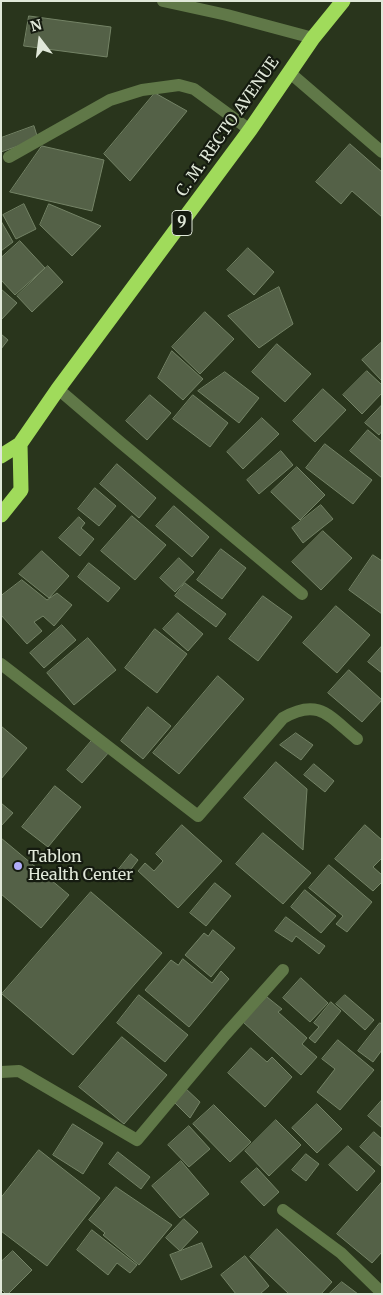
<!DOCTYPE html>
<html>
<head>
<meta charset="utf-8">
<style>
  body { margin:0 }
  #map { position:relative; width:383px; height:1295px; overflow:hidden; background:#29351c; font-family:Merriweather,serif }
  canvas { display:block }
  .frame { position:absolute; inset:0; border:2px solid #e0e8d9; pointer-events:none }
  .north { position:absolute; left:15px; top:15px; width:50px; height:50px; -webkit-text-stroke:4px #151b10; paint-order:stroke; rotate:345deg; font-size:14px; font-weight:700; line-height:20px; text-align:center; color:#e0e8d9 }
  .north::after { content:''; display:block; margin:auto; width:18px; height:22px; background:#e0e8d9; clip-path:polygon(50% 0,100% 100%,50% 72%,0 100%) }
</style>
</head>
<body>
<div id="map">
<canvas width="383" height="1295"></canvas>
<div class="frame"></div>
<div class="north">N</div>
</div>
<script>
const g = document.querySelector('canvas').getContext('2d');
g.lineJoin = 'round';
function fill(path, color) { g.fillStyle = color; g.fill(path, 'evenodd'); }
function trace(path, color, width, dash) { g.strokeStyle = color; g.lineWidth = width; g.lineCap = dash ? 'butt' : 'round'; g.setLineDash(dash || []); g.stroke(path); }
function label(font, color, halo, rows, align = 'center') {
  g.font = font + ' Merriweather,serif'; g.lineWidth = 4.5; g.setLineDash([]); g.textBaseline = 'middle'; g.strokeStyle = halo; g.fillStyle = color; for (const [text, x, y, turn = 0] of rows) {
    g.save(); g.translate(x, y); g.rotate((+turn || 0) * Math.PI / 180); g.textAlign = isNaN(turn) ? turn : align; if (halo) g.strokeText(text, 0, 0); g.fillText(text, 0, 0); g.restore();
  }
}
const building = new Path2D(`
  M29 16 111 27 107 57 24 46Z
  M155 93 187 111 130 181 104 154Z
  M34 126 38 139 1 152V138Z
  M350 144 382 172V217L352 191 341 204 316 182Z
  M42 146 104 160 92 211 10 192Z
  M24 204 36 229 16 239 3 215Z
  M49 204 101 226 72 256 40 225Z
  M1 221 13 242 1 251Z
  M20 241 45 268 15 295 1 280V258Z
  M248 248 274 272 254 295 227 270Z
  M48 266 63 282 32 312 17 296Z
  M279 287 293 324 259 348 228 316Z
  M1 289 17 303 1 320Z
  M205 312 234 339 200 374 172 347Z
  M1 334 8 340 1 349Z
  M382 342V381L362 360Z
  M277 344 311 374 285 402 252 372Z
  M172 351 203 379 183 400 158 378Z
  M367 371 382 385V393L362 414 343 395Z
  M225 372 259 398 239 423 198 391Z
  M323 389 346 410 315 442 293 421Z
  M150 395 171 413 147 440 126 421Z
  M193 395 228 423 210 447 173 419Z
  M382 405V431L379 435 365 423Z
  M262 418 279 434 243 469 227 452Z
  M368 430 382 442V478L350 451Z
  M325 444 372 480 353 504 306 468Z
  M281 451 293 465 259 494 247 480Z
  M117 464 156 498 139 518 100 484Z
  M297 467 325 495 300 520 271 492Z
  M95 488 116 506 99 526 78 509Z
  M321 505 333 519 303 543 292 528Z
  M174 506 209 537 192 557 156 526Z
  M132 516 166 545 135 580 101 551Z
  M79 517 85 523 81 528 94 539 80 556 59 538Z
  M323 531 352 558 321 590 292 562Z
  M221 549 246 568 222 599 197 580Z
  M42 551 69 576 49 598 19 574Z
  M373 555 382 561V614L349 590Z
  M179 558 194 572 175 592 160 578Z
  M89 563 120 588 108 602 78 577Z
  M22 580 47 600 57 593 72 605 54 626 43 616 34 622 42 631 27 644 1 615V596Z
  M185 583 226 614 216 627 175 596Z
  M263 596 292 617 258 661 229 639Z
  M336 606 370 635 337 673 303 643Z
  M178 613 203 634 188 651 163 629Z
  M62 625 76 640 44 668 30 653Z
  M155 629 187 654 157 693 125 668Z
  M88 638 116 670 74 705 47 673Z
  M382 646V673L368 662Z
  M349 670 382 700 362 722 328 693Z
  M218 676 244 699 179 774 153 753Z
  M148 707 171 726 143 759 121 741Z
  M1 726 27 748 1 779Z
  M296 733 313 745 301 760 280 745Z
  M94 738 110 751 82 783 67 770Z
  M276 762 307 789 303 850 244 798Z
  M314 764 334 781 325 792 304 775Z
  M55 786 81 807 48 847 22 827Z
  M1 803 13 813 1 826Z
  M182 825 222 861 178 908 138 871 145 863 154 871 163 861 156 854Z
  M365 825 382 840V858L373 867 382 875V882L373 891 335 859Z
  M263 833 311 873 283 904 236 864Z
  M1 838 69 895 41 928 1 894Z
  M131 854 138 860 123 880 115 874Z
  M329 865 372 902 347 932 336 924 343 916 309 888Z
  M215 883 231 896 206 926 190 913Z
  M305 890 336 916 321 933 291 907Z
  M91 892 162 953 73 1055 2 994Z
  M286 917 325 946 319 954 296 936 292 942 275 931Z
  M213 930 235 948 211 977 185 955 204 933 208 936Z
  M183 959 212 983 221 971 229 979 189 1027 145 990 171 960 178 965Z
  M301 978 328 1003 310 1022 283 998Z
  M139 995 188 1035 165 1062 117 1023Z
  M345 995 374 1020 365 1030 336 1004Z
  M267 997 282 1009 278 1012 307 1038 302 1044 317 1057 301 1075 243 1022Z
  M331 1002 341 1011 315 1043 309 1038 319 1027 314 1023Z
  M380 1023 382 1024V1050L373 1062 358 1051Z
  M122 1037 167 1075 124 1124 79 1087Z
  M338 1040 374 1070 340 1110 317 1092 335 1069 322 1059Z
  M251 1048 267 1062 272 1057 292 1077 265 1107 228 1073Z
  M184 1087 200 1102 190 1118 171 1099Z
  M382 1100V1128L368 1116Z
  M317 1104 342 1129 317 1153 292 1128Z
  M214 1105 251 1142 230 1162 193 1124Z
  M276 1120 301 1145 269 1176 245 1151Z
  M73 1124 103 1143 83 1174 53 1155Z
  M189 1126 210 1149 189 1167 168 1145Z
  M374 1132 382 1139 381 1166 360 1147Z
  M348 1146 375 1171 357 1191 329 1165Z
  M39 1150 100 1198 47 1266 1 1231V1198Z
  M118 1152 150 1177 141 1189 109 1164Z
  M306 1154 319 1164 306 1181 292 1170Z
  M181 1161 209 1194 180 1218 152 1186Z
  M257 1168 279 1192 264 1206 241 1182Z
  M382 1182V1252L372 1263 337 1234Z
  M116 1187 172 1225 139 1265 103 1235 105 1233 89 1220Z
  M184 1219 198 1232 180 1251 166 1238Z
  M277 1229 332 1282 321 1294H289L250 1257Z
  M92 1230 137 1265 130 1273 117 1263 108 1275 77 1250Z
  M202 1243 212 1267 181 1280 170 1255Z
  M13 1251 32 1270 8 1294H6L1 1289V1262Z
  M245 1256 269 1286 260 1294H236L221 1275Z
  M342 1282 358 1294H329Z`);
fill(building, '#546147');
trace(building, '#748366', 1);
trace(new Path2D(`
  M163 1 227 15 313 38
  M289 72 382 152
  M9 157 110 100 142 90 179 85 194 89 250 130
  M58 389 120 442 302 594
  M1 664 198 816 283 718C319 697 330 717 357 739
  M1 1072 19 1071 137 1140 225 1035 283 970
  M283 1210 341 1253 382 1293`), '#607848', 12);
trace(new Path2D(`
  M1 456 20 444 58 389 250 130 313 38 343 1
  M1 515 21 490 20 444`), '#a0db5b', 15);
for (const [x, y, r, color] of [
  [18,866,5,"#b1adfa"]
]) { const dot = new Path2D(); dot.arc(x, y, r, 0, 2 * Math.PI); g.fillStyle = color; g.fill(dot); trace(dot, '#151b10', 2); }
for (const [x, y, w] of [
  [182,223,20]
]) { const box = new Path2D(); box.roundRect(x - w / 2, y - 12.5, w, 25, 4); g.fillStyle = '#151b10'; g.fill(box); trace(box, '#e0e8d9', 1); }
label('bold 15px', '#e0e8d9', null, [
  ["9",182,223]
]);
label('16px', '#e0e8d9', '#151b10', [
  ["C. M. RECTO AVENUE",228,127,-55]
]);
label('16px', '#e0e8d9', '#151b10', [
  ["Tablon",28,857],
  ["Health Center",28,875]
], 'left');
</script>
</body>
</html>
